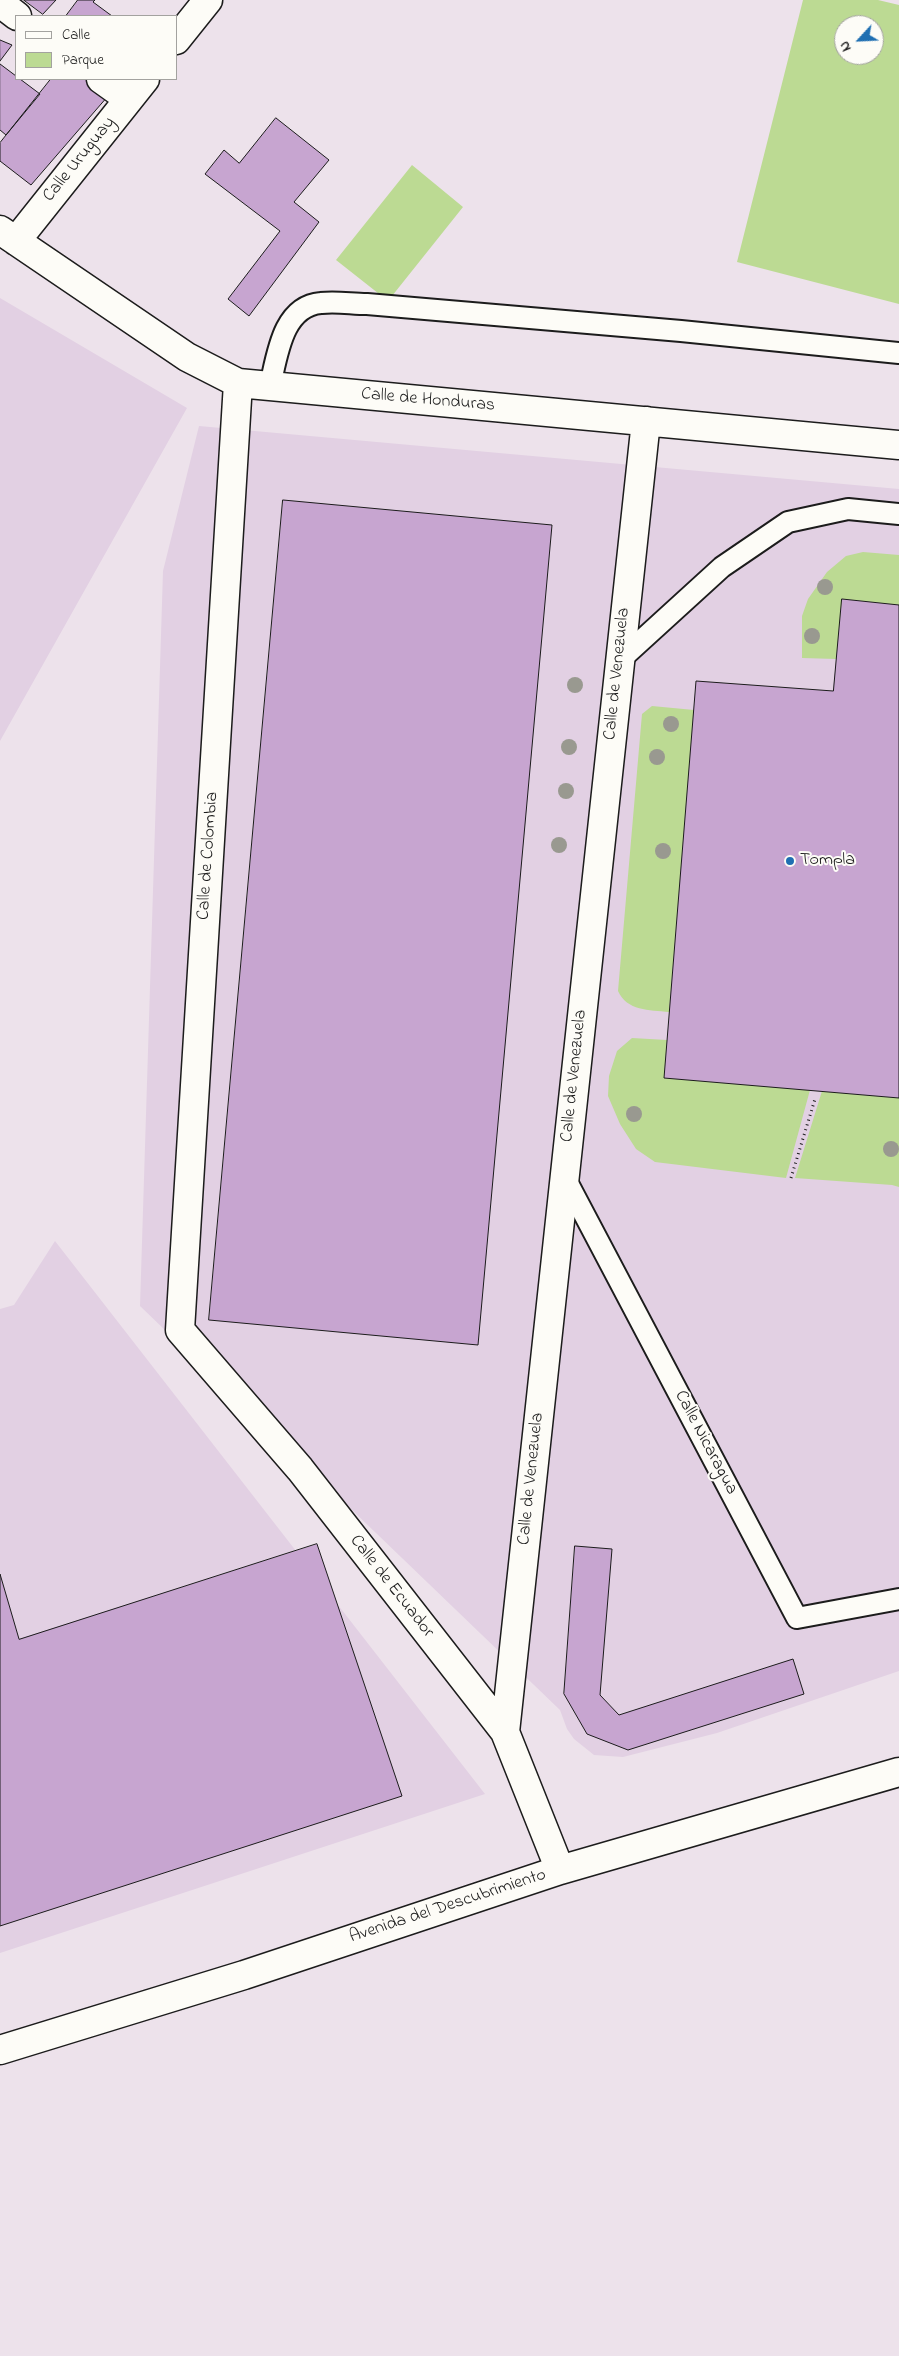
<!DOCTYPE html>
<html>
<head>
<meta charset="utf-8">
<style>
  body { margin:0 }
  #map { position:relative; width:899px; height:2356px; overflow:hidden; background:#ede2eb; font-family:"Indie Flower",sans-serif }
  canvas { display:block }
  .legend { position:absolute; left:15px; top:15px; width:162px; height:65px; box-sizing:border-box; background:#fdfcf7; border:1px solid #a3a29f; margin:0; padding:6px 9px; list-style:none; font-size:15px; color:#1c1c1c }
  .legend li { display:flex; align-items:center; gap:10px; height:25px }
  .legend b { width:25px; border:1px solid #a3a29f }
  .north { position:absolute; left:834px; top:15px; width:50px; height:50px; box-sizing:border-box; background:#fdfcf7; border:1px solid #a3a29f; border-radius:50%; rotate:245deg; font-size:14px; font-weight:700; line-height:20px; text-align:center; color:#1c1c1c }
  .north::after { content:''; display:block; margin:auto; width:18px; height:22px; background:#1f6fb2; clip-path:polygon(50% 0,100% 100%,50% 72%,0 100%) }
</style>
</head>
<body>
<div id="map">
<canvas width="899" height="2356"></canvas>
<ul class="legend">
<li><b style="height:6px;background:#fdfcf7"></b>Calle</li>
<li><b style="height:14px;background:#bcda93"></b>Parque</li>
</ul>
<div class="north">N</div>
</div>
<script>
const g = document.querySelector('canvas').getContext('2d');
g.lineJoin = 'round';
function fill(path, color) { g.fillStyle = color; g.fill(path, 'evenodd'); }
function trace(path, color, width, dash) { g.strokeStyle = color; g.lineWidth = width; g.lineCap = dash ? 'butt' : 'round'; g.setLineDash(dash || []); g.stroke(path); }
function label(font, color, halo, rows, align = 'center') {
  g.font = font + ' "Indie Flower",sans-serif'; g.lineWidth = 4; g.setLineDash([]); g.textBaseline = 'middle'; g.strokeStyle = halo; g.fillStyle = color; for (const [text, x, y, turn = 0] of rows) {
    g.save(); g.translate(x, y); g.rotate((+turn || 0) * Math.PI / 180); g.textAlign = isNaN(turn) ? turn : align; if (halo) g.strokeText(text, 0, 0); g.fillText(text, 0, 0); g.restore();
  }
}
fill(new Path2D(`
  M0 298 187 408 0 741Z
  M199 426 899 489V1671L717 1733 623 1757 594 1755 574 1739 567 1729 560 1710 140 1306 163 571Z
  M55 1241 485 1794 0 1953V1309L14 1305Z`), '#e2d0e3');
fill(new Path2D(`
  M803 0H878L899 5V304L737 262ZM844 25H874V55H844Z
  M412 165 463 207 388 301 336 260Z
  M863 552 899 555V605L843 599 836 659 802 658V616L808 599 827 572 846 556Z
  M652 706 694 710 669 1012C649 1010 627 1011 618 991L642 714Z
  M632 1038 667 1040 664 1078 810 1090 786 1178 655 1162 636 1149 620 1124 608 1096 609 1076 617 1051Z
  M822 1091 899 1098V1187L892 1185 795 1178Z`), '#bcda93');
const building = new Path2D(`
  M24 0H56L43 14Z
  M78 0H95L93 2 112 16H66Z
  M0 40 12 45 0 61Z
  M0 64 16 76V79H20L40 94 6 135 0 130Z
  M51 79H87L108 96 31 185 0 161V143Z
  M276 118 329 160 294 202 319 222 249 316 228 299 280 231 205 174 224 150 239 163Z
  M283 500 552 525 478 1345 209 1320Z
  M842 599 899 605V1098L664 1078 696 681 833 691Z
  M317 1544 402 1796 0 1926V1574L19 1639Z
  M575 1546 612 1549 600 1695 619 1715 793 1659 804 1694 628 1750 587 1734 564 1694Z`);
fill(building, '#c7a5d0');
trace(building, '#1c1c1c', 1);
const service = new Path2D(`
  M270 386C277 357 282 306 321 303 336 301 352 304 367 304L681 331 899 353
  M620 660 722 567 788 522 848 509 899 514
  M564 1176 797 1618 899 1599`);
const minor = new Path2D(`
  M0 3 17 16
  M176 40 208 0
  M101 79 129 99
  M0 230 187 357 238 383 899 445
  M16 241 145 79
  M238 383 180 1330 300 1469 505 1732 560 1870
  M505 1732 646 421
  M0 2050 244 1975 560 1870 899 1772`);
trace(service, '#1c1c1c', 24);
trace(minor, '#1c1c1c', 31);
trace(new Path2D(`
  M791 1178 815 1099`), '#1c1c1c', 3, [1, 4]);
trace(service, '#fdfcf7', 20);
trace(minor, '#fdfcf7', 28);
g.fillStyle = '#999990';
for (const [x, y] of [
  [825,587],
  [812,636],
  [575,685],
  [671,724],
  [569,747],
  [657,757],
  [566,791],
  [559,845],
  [663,851],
  [634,1114],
  [891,1149]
]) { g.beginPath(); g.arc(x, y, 8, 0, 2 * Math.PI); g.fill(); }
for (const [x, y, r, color] of [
  [790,861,5,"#1f6fb2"]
]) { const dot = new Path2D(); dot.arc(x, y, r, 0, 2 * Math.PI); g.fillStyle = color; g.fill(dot); trace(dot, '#fdfcf7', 2); }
label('18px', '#1c1c1c', '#fdfcf7', [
  ["Calle Uruguay",80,160,-51],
  ["Calle de Honduras",428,401,5],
  ["Calle de Venezuela",618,674,-84],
  ["Calle de Colombia",209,856,-86],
  ["Calle de Venezuela",575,1076,-84],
  ["Calle Nicaragua",705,1443,62],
  ["Calle de Venezuela",532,1479,-84],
  ["Calle de Ecuador",391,1587,52],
  ["Avenida del Descubrimiento",448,1907,-18]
]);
label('18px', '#1c1c1c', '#fdfcf7', [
  ["Tompla",800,861]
], 'left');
</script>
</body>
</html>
